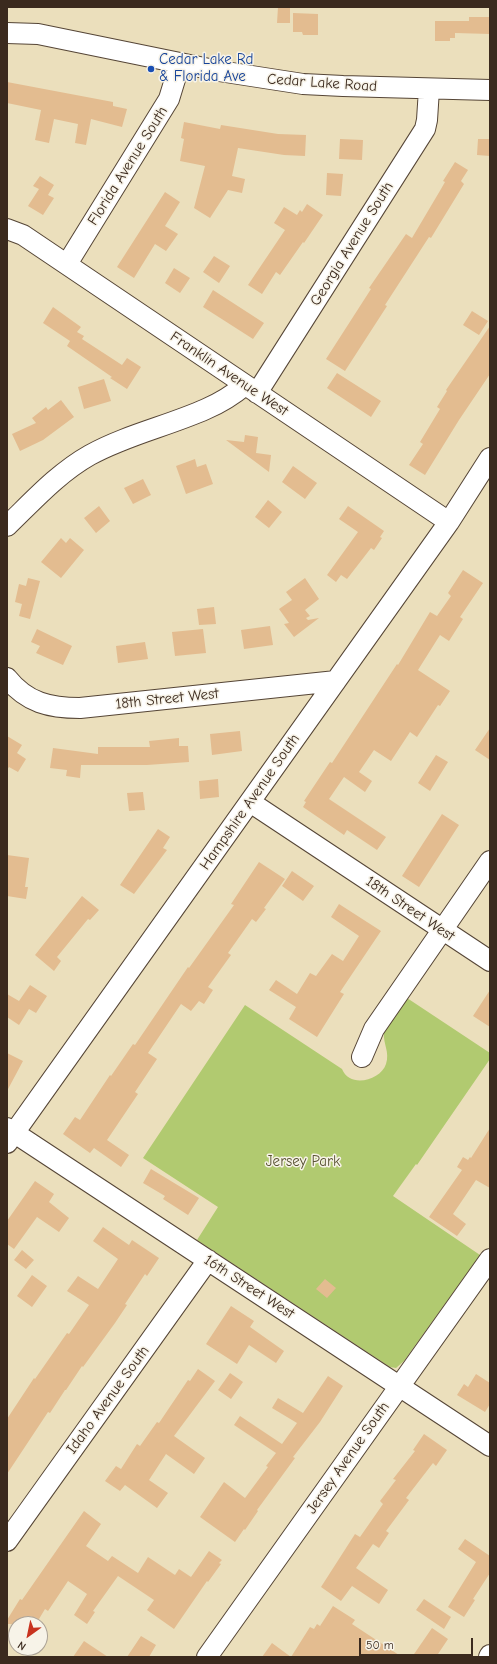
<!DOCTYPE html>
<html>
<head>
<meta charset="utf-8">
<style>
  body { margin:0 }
  #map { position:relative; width:497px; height:1664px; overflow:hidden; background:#ebdfbc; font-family:"Comic Neue",sans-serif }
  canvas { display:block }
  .frame { position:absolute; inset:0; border:8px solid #3b2a1e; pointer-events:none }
  .north { position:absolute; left:8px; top:1616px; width:40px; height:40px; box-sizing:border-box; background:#f7f3e8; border:1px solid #aca397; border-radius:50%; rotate:213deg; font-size:11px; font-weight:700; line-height:16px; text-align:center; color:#3b2a1e }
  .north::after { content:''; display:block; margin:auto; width:14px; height:18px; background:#c8321e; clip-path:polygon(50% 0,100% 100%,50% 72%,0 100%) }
  .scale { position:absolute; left:359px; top:1638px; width:114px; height:18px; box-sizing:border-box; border:2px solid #3b2a1e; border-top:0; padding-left:5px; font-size:12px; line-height:14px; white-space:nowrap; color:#3b2a1e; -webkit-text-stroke:3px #f7f3e8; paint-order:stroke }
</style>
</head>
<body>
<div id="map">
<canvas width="497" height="1664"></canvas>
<div class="frame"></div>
<div class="north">N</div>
<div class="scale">50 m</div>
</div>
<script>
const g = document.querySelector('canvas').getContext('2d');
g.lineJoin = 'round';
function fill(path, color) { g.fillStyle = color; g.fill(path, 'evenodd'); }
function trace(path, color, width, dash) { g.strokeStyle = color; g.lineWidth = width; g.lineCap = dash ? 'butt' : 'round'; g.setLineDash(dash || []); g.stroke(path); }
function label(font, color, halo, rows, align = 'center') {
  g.font = font + ' "Comic Neue",sans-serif'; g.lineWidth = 3; g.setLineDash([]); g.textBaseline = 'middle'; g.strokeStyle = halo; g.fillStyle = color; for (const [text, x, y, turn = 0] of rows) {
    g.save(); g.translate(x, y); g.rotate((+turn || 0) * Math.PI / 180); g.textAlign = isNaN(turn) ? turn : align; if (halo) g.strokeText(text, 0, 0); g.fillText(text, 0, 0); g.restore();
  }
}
fill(new Path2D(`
  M407 998 490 1053V1059L417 1165 416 1164 393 1196 480 1255 404 1361 396 1368 390 1367 197 1240 218 1207 143 1158 245 1005 342 1069C350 1089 381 1080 386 1064 390 1052 383 1044 384 1033Z`), '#b1ca70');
fill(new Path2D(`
  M278 7H290V23H277Z
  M293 13 318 14V35H303L302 32H293Z
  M469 17H490V34L455 33V38H450V41H435V21H469Z
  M7 82 113 102V106L127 109 122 127 91 119 86 145 75 143 78 124 54 119 49 143 35 140 41 110 7 103Z
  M184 122 220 129 221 125 278 134 306 135 305 156 284 155 238 148 232 176 245 179 242 193 228 190 210 218 194 208 205 166 180 161 184 139 181 138Z
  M340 139 363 140 362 160 339 159Z
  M478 139H490V156L477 155Z
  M455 162 468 170 461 181 464 184 431 238 429 237 385 305 387 306 345 371 326 359 371 289 369 288 406 234 412 238 441 189 445 182 443 181Z
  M327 173 343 174 341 196 326 195Z
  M40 176 54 185 48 195 54 198 43 215 28 206 39 189 33 186Z
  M165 192 180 202 165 226 178 234 166 251 155 244 134 278 117 267Z
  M307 204 323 215 304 243 303 242 280 275 276 272 262 294 248 285 285 230 274 223 284 207 297 215 300 210 302 212Z
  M214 256 230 266 219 283 203 272Z
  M174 268 190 278 180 293 165 283Z
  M213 290 264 323 253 339 203 307Z
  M53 307 81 327 77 332 84 336 82 339 122 365 127 358 141 367 127 389 110 378 112 377 67 346 70 341 43 323Z
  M472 311 488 321 479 335 463 325Z
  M490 326V374L459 420 425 475 409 465 423 444 420 442 440 409 437 407 447 391 446 390Z
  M337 373 381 401 371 417 327 388Z
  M104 379 111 401 84 409 78 387Z
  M61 400 74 417 43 440 20 451 12 434 36 423 32 418 46 407 48 410Z
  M245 435 258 437 256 453 271 455 269 472 226 440 244 442Z
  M195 459 197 467 206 464 213 484 186 494 176 466Z
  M293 466 317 483 305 499 282 482Z
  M143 479 151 495 133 504 124 488Z
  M268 500 282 512 269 528 255 517Z
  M99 506 110 521 96 533 84 518Z
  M348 506 384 531 380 537 382 538 374 550 371 548 347 579 341 575 336 582 327 575 358 532 339 519Z
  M61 538 66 543 70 538 84 550 61 578 41 562Z
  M463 570 483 583 460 617 463 619 449 641 440 635 418 670 450 691 440 706 438 705 417 737 410 732 391 761 374 750 359 772 372 781 365 792 344 777 329 799 386 837 377 850 347 830 344 835 303 807 306 802 304 801 330 762 332 763 397 664 398 665 430 612 437 616 451 596 448 593Z
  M28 578 40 581 30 619 19 616 22 604 15 602 19 584 26 586Z
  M305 578 319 599 305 610 310 616 306 618 308 620 319 618 294 637 284 624 289 623 279 609 292 600 286 592Z
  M214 607 216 624 199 625 197 609Z
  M270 626 273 645 244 649 241 630Z
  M37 629 72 646 63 665 36 653 40 646 31 642Z
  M203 629 206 653 175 656 172 632Z
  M145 642 148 659 118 663 116 646Z
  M490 728V760L475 750Z
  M240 731 242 751 212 755 210 734Z
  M7 736 22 745 17 753 26 759 18 772 9 767 7 770Z
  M179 738V746H188L189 762 147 765H81L80 778 66 776 67 770 50 768 53 748 98 754V747H150L149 741Z
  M436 755 448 762 430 791 418 783Z
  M218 779 219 797 200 799 199 781Z
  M143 792 145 810 129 811 127 793Z
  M442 814 459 825 419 887 402 876Z
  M158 829 170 837 163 848 167 850 134 894 120 885Z
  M7 855 29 858 25 887H28L26 899 7 896Z
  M259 862 285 879 264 908 266 909 256 922 252 919 228 953 231 955 208 987 213 990 204 1004 199 1001 191 1011 181 1004 148 1053 157 1059 135 1092 138 1094 107 1140 129 1155 121 1167 94 1148 90 1153 63 1134 75 1117 80 1120 110 1075 111 1076 133 1044 135 1045 188 967 189 968 234 905 231 904Z
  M292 871 314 886 303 901 282 886Z
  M82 896 99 910 90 920 88 919 57 957 61 961 54 971 35 955Z
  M339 904 381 931 340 992 344 994 317 1037 289 1019 296 1007 269 990 276 980 297 994 310 973 316 976 332 954 343 961 359 936 331 917Z
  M30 985 47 996 36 1013 29 1009 19 1025 7 1017V994L19 1001Z
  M490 990V1027L473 1016Z
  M7 1053 23 1061 7 1091Z
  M490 1128V1188L476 1180 453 1214 466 1224 457 1236 429 1217 462 1170 457 1167 463 1157 468 1160 470 1157 471 1158Z
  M151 1169 199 1198 188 1215 163 1199 165 1196 143 1183Z
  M35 1181 54 1194 49 1202 69 1218 59 1232 37 1217 14 1249 7 1244V1221Z
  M103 1227 129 1245 132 1240 159 1258 147 1276 145 1274 125 1304 127 1305 115 1323 83 1367 82 1366 66 1390H65L50 1413 48 1412 7 1474V1419L34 1378 35 1379 67 1333 69 1334 89 1305 67 1291 78 1276 98 1289 118 1259 93 1241Z
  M22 1250 34 1260 26 1269 14 1260Z
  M32 1275 47 1286 32 1307 17 1296Z
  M325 1279 336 1288 327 1298 316 1289Z
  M231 1306 254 1321 250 1327 284 1351 276 1363 249 1345 237 1364 206 1344Z
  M198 1369 215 1381 174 1436 205 1458 194 1474 166 1454 149 1480 168 1493 157 1508 125 1485 120 1491 105 1481 116 1466 121 1469 137 1444 140 1446 157 1422 159 1423 188 1380 190 1381Z
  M230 1373 243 1382 231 1399 218 1390Z
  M476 1374 490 1383V1404L485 1412 457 1395 464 1384 468 1387Z
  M328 1376 343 1386 320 1422 293 1457 295 1458 257 1510 258 1511 245 1530 244 1529 235 1542 200 1517 224 1482 245 1498 268 1467 266 1466 276 1453 234 1425 240 1416 282 1444 297 1423 272 1408 278 1398 303 1413Z
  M424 1434 447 1450 436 1466 433 1463 406 1498 409 1500 386 1531 389 1533 379 1548 373 1544 356 1568 388 1590 379 1604 352 1586 341 1601 321 1587 355 1534 360 1537 383 1504 380 1501 396 1480 393 1479 415 1451 413 1450Z
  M84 1511 101 1524 86 1546 108 1561 112 1556 138 1573 148 1557 175 1575 179 1569 191 1577 209 1551 222 1560 219 1563 221 1564 208 1582 207 1581 174 1629 147 1610 154 1600 118 1576 93 1611 95 1612 87 1624 74 1615 87 1594 68 1581 48 1611 45 1609 36 1624 26 1618 23 1624H7V1620L20 1599 22 1600Z
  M465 1539 490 1556V1573L473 1599 475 1600 464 1617 448 1607 476 1562 458 1549Z
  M424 1599 451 1617 444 1629 416 1610Z
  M333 1606 355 1620 352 1624 402 1657H262L272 1643 291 1657 310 1627 314 1629 317 1624 320 1626Z
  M432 1628 448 1639 436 1657H412Z
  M141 1636 156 1645 149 1657H127Z
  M84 1641 108 1657H73Z`), '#e3bc90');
const minor = new Path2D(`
  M7 33 38 34 219 71 303 84 343 86 490 90
  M7 229 23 235 449 522
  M67 264 169 99 180 63
  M257 393 425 129 427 120 429 89
  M7 526C33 501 58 473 90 455 126 435 168 426 206 409 220 403 233 395 245 385
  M7 678C27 703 50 708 80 708L336 681
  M250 802 490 961
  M362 1057 374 1029 490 861
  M7 1128 490 1446
  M7 1143 449 522 490 458
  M7 1541 208 1260
  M207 1657 490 1259
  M489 1657 490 1655`);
trace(minor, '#554536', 22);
trace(minor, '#fff', 20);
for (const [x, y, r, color] of [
  [151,69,4,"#1a4fb4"]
]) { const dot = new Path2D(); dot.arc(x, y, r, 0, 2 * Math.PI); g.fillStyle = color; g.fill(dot); trace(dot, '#f7f3e8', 1.5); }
label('15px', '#164399', '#f7f3e8', [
  ["Cedar Lake Rd",159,60],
  ["& Florida Ave",159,77]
], 'left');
label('15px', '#3b2a1e', '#f7f3e8', [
  ["Cedar Lake Road",322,83,4],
  ["Florida Avenue South",128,166,-58],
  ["Georgia Avenue South",352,244,-58],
  ["Franklin Avenue West",229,374,34],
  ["18th Street West",167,699,-6],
  ["Hampshire Avenue South",250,802,-55],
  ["18th Street West",410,909,34],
  ["16th Street West",249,1287,33],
  ["Idaho Avenue South",108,1400,-54],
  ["Jersey Avenue South",348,1458,-55]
]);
label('15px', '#585232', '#f7f3e8', [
  ["Jersey Park",303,1162]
]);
</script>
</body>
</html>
